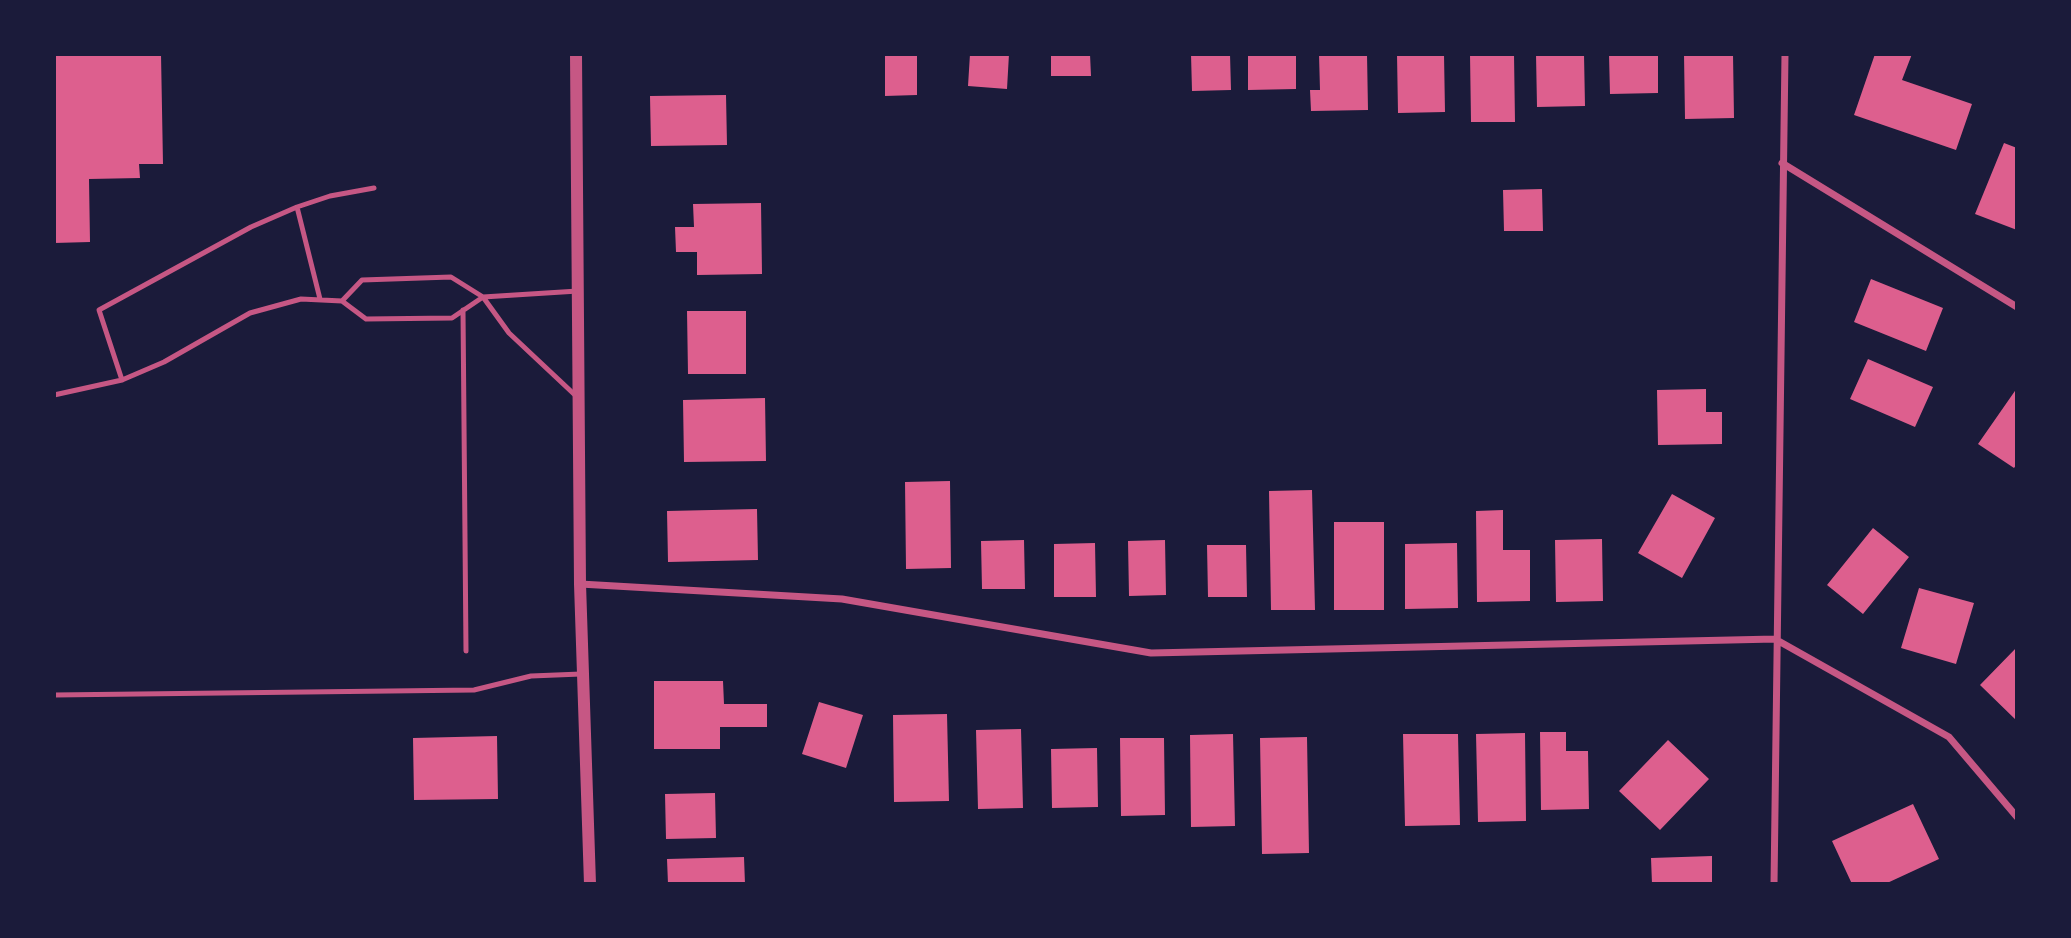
<!DOCTYPE html>
<html>
<head>
<meta charset="utf-8">
<style>
  body { margin:0 }
  #map { position:relative; width:2071px; height:938px; overflow:hidden; background:#1b1b3a; font-family:"Noto Sans",sans-serif }
  canvas { display:block }
  .frame { position:absolute; inset:0; border:56px solid #1b1b3a; pointer-events:none }
</style>
</head>
<body>
<div id="map">
<canvas width="2071" height="938"></canvas>
<div class="frame"></div>
</div>
<script>
const g = document.querySelector('canvas').getContext('2d');
g.lineJoin = 'round';
function fill(path, color) { g.fillStyle = color; g.fill(path, 'evenodd'); }
function trace(path, color, width, dash) { g.strokeStyle = color; g.lineWidth = width; g.lineCap = dash ? 'butt' : 'round'; g.setLineDash(dash || []); g.stroke(path); }
fill(new Path2D(`
  M54 54H161L163 164H139L140 178 89 179 90 242 54 243Z
  M917 54V95L885 96V55Z
  M970 54H1009L1007 89 968 86Z
  M1051 54H1090L1091 76H1051Z
  M1191 54H1230L1231 90 1192 91Z
  M1248 54H1296V89L1248 90Z
  M1319 54H1367L1368 110 1311 111 1310 90H1320Z
  M1397 54H1444L1445 112 1398 113Z
  M1470 54H1514L1515 122H1471Z
  M1536 54H1584L1585 106 1537 107Z
  M1609 54H1658V93L1610 94Z
  M1684 54H1733L1734 118 1685 119Z
  M1875 54H1912L1902 80 1972 104 1956 150 1854 115Z
  M726 95 727 145 651 146 650 96Z
  M2004 143 2017 148V230L1975 214Z
  M1542 189 1543 231H1504L1503 190Z
  M761 203 762 274 697 275V252H676L675 227H694L693 204Z
  M1871 279 1943 308 1926 351 1854 322Z
  M687 311H746V374H688Z
  M1868 359 1933 387 1915 427 1850 399Z
  M2017 388V464L2014 468 1978 444Z
  M1706 389V412H1722V444L1658 445 1657 390Z
  M765 398 766 461 684 462 683 400Z
  M950 481 951 568 906 569 905 482Z
  M1312 490 1315 610H1271L1269 491Z
  M1672 494 1715 518 1682 578 1638 553Z
  M757 509 758 560 668 562 667 511Z
  M1503 510V550H1530V601L1477 602 1476 511Z
  M1334 522H1384V610H1334Z
  M1873 528 1909 557 1863 614 1827 585Z
  M1602 539 1603 601 1556 602 1555 540Z
  M1024 540 1025 589H982L981 541Z
  M1165 540 1166 595 1129 596 1128 541Z
  M1095 543 1096 597H1054V544Z
  M1457 543 1458 608 1405 609V544Z
  M1207 545H1246L1247 597H1208Z
  M1919 588 1974 603 1956 664 1901 648Z
  M2017 647V721L1980 685Z
  M654 681H723L724 704H767V727H720V749H654Z
  M819 702 863 715 846 768 802 754Z
  M947 714 949 801 894 802 893 715Z
  M1021 729 1023 808 978 809 976 730Z
  M1540 732H1566V751H1588L1589 809 1541 810Z
  M1525 733 1526 821 1478 822 1476 734Z
  M1233 734 1235 826 1191 827 1190 735Z
  M1403 734H1458L1460 825 1405 826Z
  M497 736 498 799 414 800 413 738Z
  M1307 737 1309 853 1262 854 1260 738Z
  M1120 738H1164L1165 815 1121 816Z
  M1668 740 1709 779 1660 830 1619 791Z
  M1097 748 1098 807 1052 808 1051 749Z
  M715 793 716 838 666 839 665 794Z
  M1913 804 1939 859 1885 884H1852L1832 841Z
  M1712 856V884H1652L1651 858Z
  M744 857 745 884H668L667 859Z`), '#dd5f8e');
trace(new Path2D(`
  M320 299 297 207 330 196 374 188
  M463 310 466 651
  M122 380 99 310 251 227 297 207
  M54 395 122 380 164 362 250 313 301 299 342 301
  M575 395 509 333 483 297 451 277 362 280 342 301 366 319 452 318 483 297 578 291
  M54 695 474 690 531 676 581 674`), '#c65784', 5);
trace(new Path2D(`
  M1782 163 2017 307
  M580 584 842 599 1151 653 1775 639 1949 737 2017 817
  M1774 884 1785 54`), '#c65784', 7);
trace(new Path2D(`
  M576 54 580 584 590 884`), '#c65784', 12);
</script>
</body>
</html>
